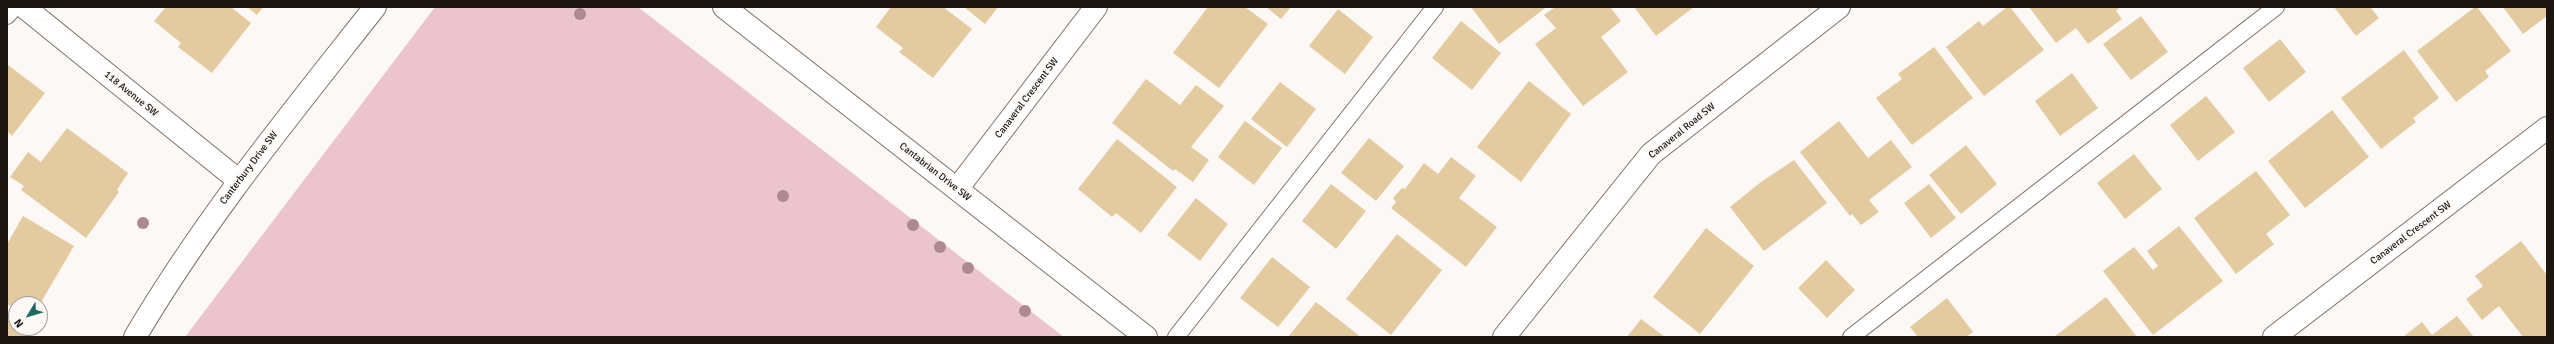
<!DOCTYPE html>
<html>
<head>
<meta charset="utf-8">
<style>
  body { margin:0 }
  #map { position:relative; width:2554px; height:344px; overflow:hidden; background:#fcf8f5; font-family:Signika,sans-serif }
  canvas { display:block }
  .frame { position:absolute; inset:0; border:8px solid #1c1510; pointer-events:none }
  .north { position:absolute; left:8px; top:296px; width:40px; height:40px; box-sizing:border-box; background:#fcf8f5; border:1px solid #a29d99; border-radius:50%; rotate:232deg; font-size:11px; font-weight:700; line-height:16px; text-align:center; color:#1c1510 }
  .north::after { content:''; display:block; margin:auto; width:14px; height:18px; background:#1e6964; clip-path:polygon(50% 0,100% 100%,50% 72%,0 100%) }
</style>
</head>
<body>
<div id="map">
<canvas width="2554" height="344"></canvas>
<div class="frame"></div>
<div class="north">N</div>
</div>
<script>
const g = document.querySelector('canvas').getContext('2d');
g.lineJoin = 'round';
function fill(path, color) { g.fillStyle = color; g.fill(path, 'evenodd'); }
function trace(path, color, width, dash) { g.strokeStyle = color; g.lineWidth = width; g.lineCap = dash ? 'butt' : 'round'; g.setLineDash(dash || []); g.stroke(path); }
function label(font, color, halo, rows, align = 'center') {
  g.font = font + ' Signika,sans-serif'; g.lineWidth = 4; g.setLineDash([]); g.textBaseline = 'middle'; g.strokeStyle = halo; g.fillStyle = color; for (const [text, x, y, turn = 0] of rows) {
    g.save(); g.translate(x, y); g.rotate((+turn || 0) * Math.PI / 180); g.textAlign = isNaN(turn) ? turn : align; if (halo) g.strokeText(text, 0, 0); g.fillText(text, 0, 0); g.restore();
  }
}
fill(new Path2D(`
  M435 7H638L1064 337H185Z`), '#ebc4ce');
fill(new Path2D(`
  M166 7H231L251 23 212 73 178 47 181 43 154 21Z
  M247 7H263L257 15Z
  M891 7H943L972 29 933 78 899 52 903 48 876 27Z
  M964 7H998L985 24Z
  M1208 7H1245L1268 24 1219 88 1173 53Z
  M1266 7H1291L1281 19Z
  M1471 7H1544L1545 8 1499 44Z
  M1555 7H1610L1621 21 1601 37 1628 72 1583 106 1535 44 1556 28 1544 15Z
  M1634 7H1694L1656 36Z
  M2007 7H2010L2044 50 1984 96 1946 47 1979 21 1983 26Z
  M2029 7H2120L2116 11 2122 19 2088 44 2076 28 2056 43Z
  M2334 7H2370L2379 18 2356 36Z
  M2475 7H2477L2511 51 2485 71 2489 77 2456 102 2417 51Z
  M2503 7H2547V16L2523 34Z
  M1338 9 1373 37 1345 74 1309 46Z
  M2141 16 2168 52 2131 80 2103 44Z
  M1461 21 1501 53 1472 90 1432 58Z
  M2280 39 2306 72 2269 102 2243 68Z
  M1934 47 1973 98 1912 145 1876 98 1902 79 1898 74Z
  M2404 50 2439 98 2413 118 2416 122 2381 149 2341 98Z
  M8 65 45 93 12 136 7 131Z
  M2072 73 2098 108 2060 136 2035 101Z
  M1146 79 1180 105 1196 85 1224 106 1191 147 1209 160 1193 182 1175 169 1173 171 1112 123Z
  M1529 81 1571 114 1521 182 1477 147Z
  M1280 82 1316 109 1287 147 1251 119Z
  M2206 96 2235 132 2198 161 2170 125Z
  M2332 110 2369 157 2305 208 2268 161Z
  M1245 121 1282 148 1254 185 1218 157Z
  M1839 121 1868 158 1891 140 1912 167 1869 200 1879 212 1861 225 1852 214 1850 216 1800 152Z
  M67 128 128 173 117 190 119 192 86 238 21 190 24 186 10 177 28 152 41 162Z
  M1369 138 1404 166 1376 201 1341 173Z
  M1117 139 1177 187 1141 233 1116 213 1112 217 1078 189Z
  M1966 145 1997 184 1961 214 1929 175Z
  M2134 154 2162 189 2125 219 2097 183Z
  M1451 157 1476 176 1459 198 1497 227 1466 267 1391 208 1396 202 1393 198 1402 188 1405 189 1424 163 1438 174Z
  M1794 160 1827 203 1764 251 1730 207 1761 182Z
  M2256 171 2290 215 2266 234 2274 244 2236 274 2194 218Z
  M1331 184 1366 211 1336 249 1302 221Z
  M1929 184 1956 218 1931 238 1904 203Z
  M1196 198 1228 224 1200 261 1167 235Z
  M23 216 74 246 40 304H16V309L7 304V244Z
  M2179 226 2223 281 2153 335 2103 271 2134 247 2153 270 2158 266 2147 251Z
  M1706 228 1754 266 1700 334 1653 297Z
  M1397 234 1442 270 1391 335 1346 299Z
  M2521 241 2547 275V337H2523L2499 306 2482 320 2466 299 2483 286 2475 276Z
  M1272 257 1310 287 1278 327 1240 298Z
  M1826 260 1855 290 1827 318 1798 288Z
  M2106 297 2137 337H2054Z
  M1947 298 1973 332 1966 337H1918L1910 327Z
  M1316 302 1361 337H1288Z
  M2457 316 2474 337H2403L2422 322 2432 335Z
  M7 319 16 324V328L30 331 27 337H7Z
  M1641 319 1665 337H1627Z`), '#e4cb9f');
const service = new Path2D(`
  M7 16 15 7
  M1176 337 1435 7
  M1851 337 2276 7`);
const minor = new Path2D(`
  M24 7 238 180
  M724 7 1146 337
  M957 189 1096 7
  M135 337C205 218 290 115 375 7
  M1504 337 1651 154 1839 7
  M2274 337 2547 128`);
trace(service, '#817065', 18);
trace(minor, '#817065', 24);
trace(service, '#fff', 16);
trace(minor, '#fff', 22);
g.fillStyle = '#ae8994';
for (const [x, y] of [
  [580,14],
  [783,196],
  [143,223],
  [913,225],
  [940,247],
  [968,268],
  [1025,311]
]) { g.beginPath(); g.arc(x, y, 6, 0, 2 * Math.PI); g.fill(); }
label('10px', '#1c1510', '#fcf8f5', [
  ["118 Avenue SW",131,94,39],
  ["Canaveral Crescent SW",1027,98,-53],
  ["Canaveral Road SW",1682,131,-39],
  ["Canterbury Drive SW",249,168,-53],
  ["Cantabrian Drive SW",935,172,38],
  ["Canaveral Crescent SW",2411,233,-37]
]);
</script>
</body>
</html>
